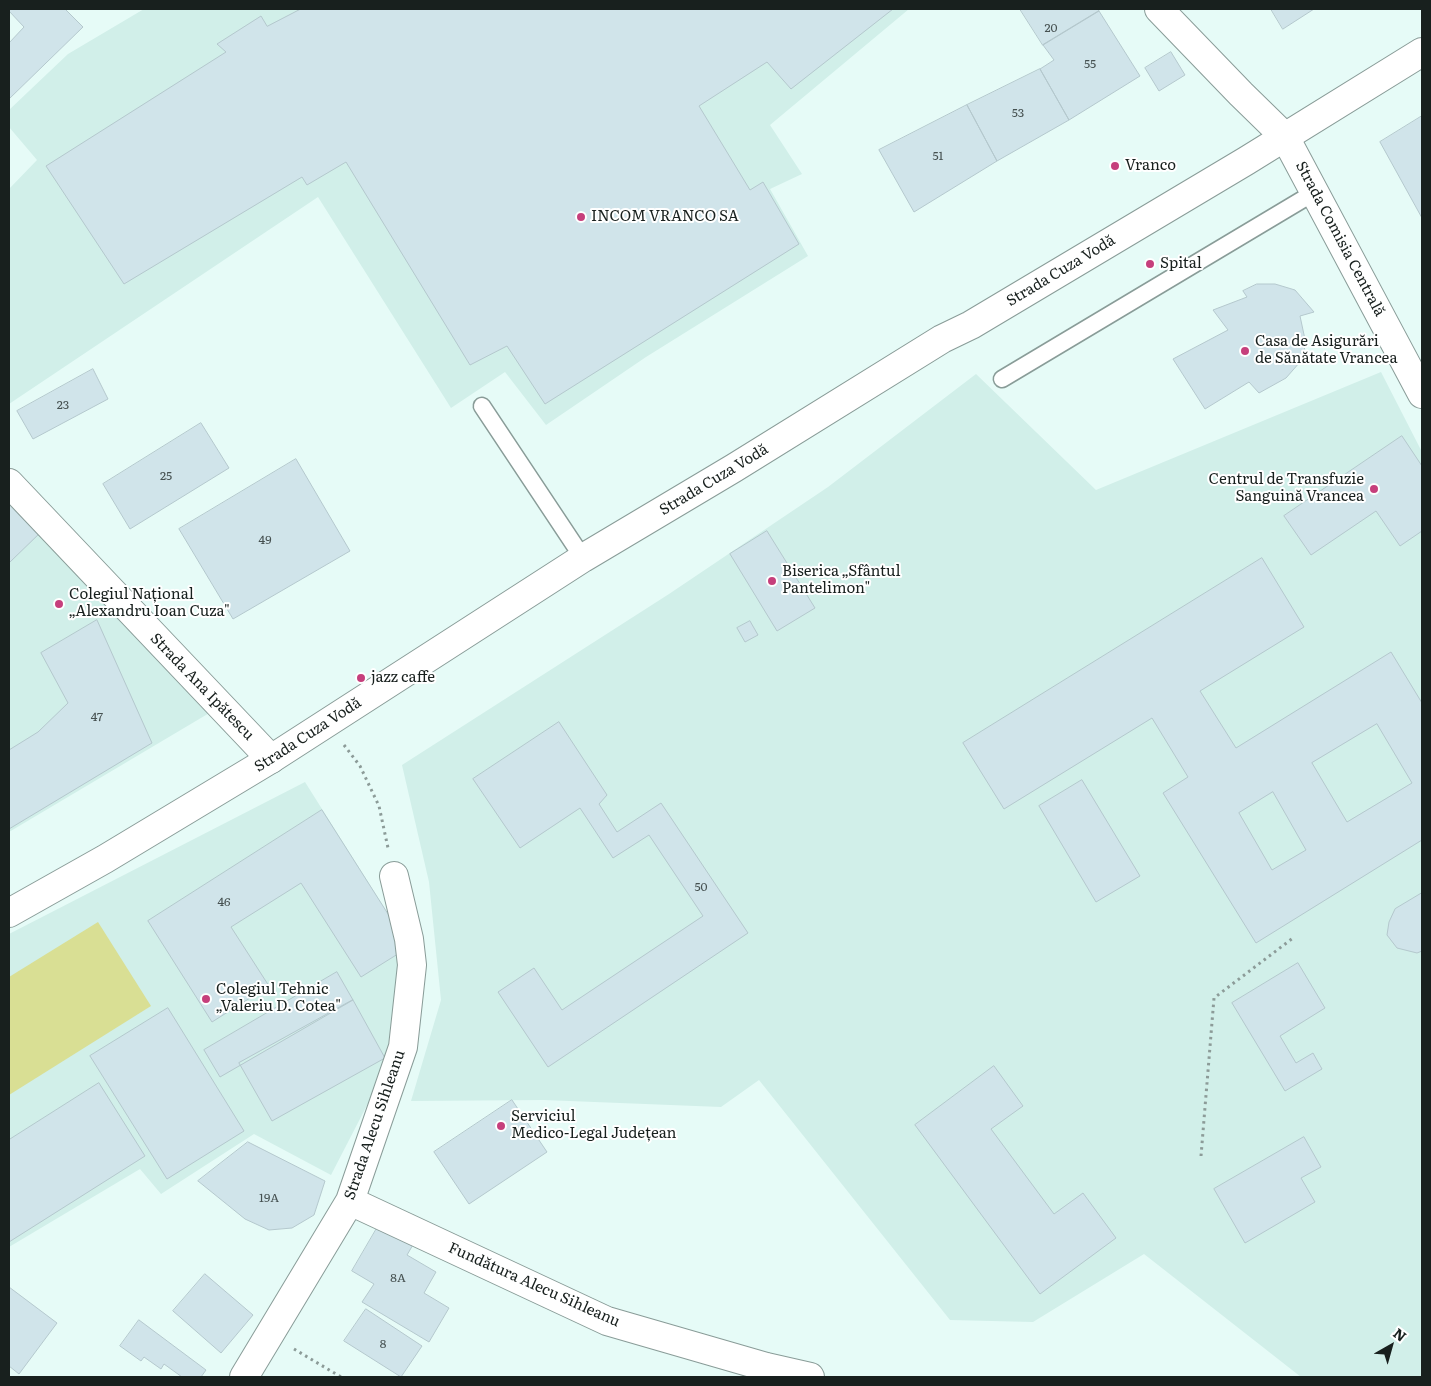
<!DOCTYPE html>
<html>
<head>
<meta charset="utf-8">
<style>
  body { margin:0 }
  #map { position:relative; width:1431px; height:1386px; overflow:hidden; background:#e6fbf7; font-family:Literata,serif }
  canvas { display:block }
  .frame { position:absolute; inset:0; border:10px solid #18201e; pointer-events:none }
  .north { position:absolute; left:1366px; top:1321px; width:50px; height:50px; -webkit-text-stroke:4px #fff; paint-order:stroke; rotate:38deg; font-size:14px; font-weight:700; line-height:20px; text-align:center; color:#18201e }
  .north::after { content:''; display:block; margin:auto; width:18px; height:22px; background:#18201e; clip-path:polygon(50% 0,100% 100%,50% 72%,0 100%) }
</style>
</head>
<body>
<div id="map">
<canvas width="1431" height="1386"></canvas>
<div class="frame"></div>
<div class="north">N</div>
</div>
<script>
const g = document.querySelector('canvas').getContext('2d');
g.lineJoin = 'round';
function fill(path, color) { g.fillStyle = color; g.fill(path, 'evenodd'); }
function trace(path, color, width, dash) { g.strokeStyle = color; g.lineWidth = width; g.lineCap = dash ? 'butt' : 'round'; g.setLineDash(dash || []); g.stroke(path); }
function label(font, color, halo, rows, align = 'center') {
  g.font = font + ' Literata,serif'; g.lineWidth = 4; g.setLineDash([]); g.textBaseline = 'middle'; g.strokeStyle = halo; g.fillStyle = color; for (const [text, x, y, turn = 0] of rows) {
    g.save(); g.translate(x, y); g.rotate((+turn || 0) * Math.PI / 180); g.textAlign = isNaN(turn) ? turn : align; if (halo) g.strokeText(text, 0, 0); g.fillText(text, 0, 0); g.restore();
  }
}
fill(new Path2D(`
  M144 9H909L770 125 802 174 770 189 808 256 646 357 546 425 505 372 451 408 318 197 9 404V189L37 160 9 127V110L68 54Z
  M1381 372 1422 452V1377H1301L1144 1254 1033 1322 950 1320 759 1080 721 1107 544 1100 411 1101 441 1000 429 882 402 765 669 594 828 487 976 374 1096 490Z
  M9 496 211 712 9 832Z
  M305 782 409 947 395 1051 331 1175 254 1134 161 1194 140 1169 9 1247V934Z`), '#d1efe9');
fill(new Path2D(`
  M98 922 151 1006 9 1095V977Z`), '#d9df94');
const building = new Path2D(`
  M9 9H65L83 27 9 99V43L24 27 9 11Z
  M301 9H893L791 89 767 62 699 106 750 190 763 182 799 244 545 404 507 346 470 365 346 162 307 185 302 177 124 284 46 166 226 52 217 44 261 16 267 26Z
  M1020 9H1098L1099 11 1043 45Z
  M1271 9H1314L1283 29Z
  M1099 11 1140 76 1069 120 1040 69 1054 60 1043 45Z
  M1171 52 1185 75 1159 91 1145 68Z
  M1040 69 1069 120 997 161 967 105Z
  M967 105 997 161 914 212 879 150Z
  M1422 116V218L1380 142Z
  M1257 284H1275L1295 290 1314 312 1300 316 1306 344 1300 362 1286 378 1259 393 1249 382 1205 409 1173 359 1228 330 1213 310 1247 297 1243 291Z
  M93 369 108 399 33 439 17 411Z
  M201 423 229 468 130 529 103 484Z
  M1402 436 1422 466V531L1400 546 1376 511 1311 555 1284 516Z
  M296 459 350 551 233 619 179 529Z
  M9 499 42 531 9 563Z
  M767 531 815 608 777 631 730 554Z
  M1262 558 1304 627 1200 691 1236 748 1391 652 1422 703V840L1256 943 1163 793 1188 777 1152 718 1004 809 963 743ZM1377 724 1412 783 1347 822 1312 763ZM1273 792 1306 850 1272 870 1239 813Z
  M97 620 152 743 9 829V750L38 732 68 703 41 653Z
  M750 621 758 635 745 642 737 628Z
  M559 722 607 795 599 804 617 832 661 803 748 933 548 1067 498 992 534 968 562 1010 703 916 649 835 613 858 580 808 520 848 473 779Z
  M1082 780 1140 876 1096 902 1039 806Z
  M322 810 409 947 361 977 301 883 231 927 269 986 212 1022 148 921Z
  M1422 893V951L1417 953 1397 948 1387 935 1389 922 1395 909Z
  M1298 963 1325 1008 1280 1036 1296 1063 1313 1053 1322 1069 1285 1091 1232 1003Z
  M337 972 353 1000 220 1077 204 1050Z
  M353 1000 385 1058 272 1121 239 1063Z
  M168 1008 244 1131 167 1179 90 1056Z
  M994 1066 1023 1106 991 1129 1054 1214 1083 1193 1116 1238 1040 1294 915 1125Z
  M99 1083 145 1156 9 1242V1140Z
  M512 1100 547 1152 469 1204 434 1152Z
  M1304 1137 1321 1167 1301 1178 1315 1202 1245 1243 1214 1189Z
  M248 1142 325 1181 314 1215 292 1228 269 1230 245 1219 198 1181Z
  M380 1223 414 1243 407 1255 436 1272 424 1293 449 1308 429 1342 362 1302 374 1284 352 1271Z
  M205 1274 253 1315 221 1353 173 1311Z
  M9 1287 57 1323 19 1374 9 1366Z
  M366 1309 422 1346 401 1377 344 1341Z
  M139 1320 206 1370 201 1377H182L164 1364 161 1369 144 1357 141 1361 120 1346Z`);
fill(building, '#d0e4ea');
trace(building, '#b4c8cd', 1);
const lane = new Path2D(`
  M1002 379 1315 192
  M482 406 583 558`);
const street = new Path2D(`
  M1159 9 1241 94 1285 137
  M350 1201 607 1321 766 1367 810 1377
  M244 1377 350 1201 403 1047 412 965 409 939 394 876`);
const secondary = new Path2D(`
  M1285 137 1422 394
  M9 483 271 759`);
const primary = new Path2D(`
  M9 913 105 859 271 759 583 558 734 468 942 339 971 325 1246 161 1422 52`);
trace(lane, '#899c98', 19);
trace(street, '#899c98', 30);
trace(secondary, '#899c98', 30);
trace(primary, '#899c98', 30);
trace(new Path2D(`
  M344 745 360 766 379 806 388 848
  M1201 1156 1214 998 1293 938
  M294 1349 341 1377`), '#8c9b98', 3, [2.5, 4]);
trace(lane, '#fff', 16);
trace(street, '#fff', 28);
trace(secondary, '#fff', 28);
trace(primary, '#fff', 28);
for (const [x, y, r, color] of [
  [1115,166,5,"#c63f7c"],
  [581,217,5,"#c63f7c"],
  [1150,264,5,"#c63f7c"],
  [1245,351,5,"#c63f7c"],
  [1374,489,5,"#c63f7c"],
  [772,581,5,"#c63f7c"],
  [59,604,5,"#c63f7c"],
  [361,678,5,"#c63f7c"],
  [206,999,5,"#c63f7c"],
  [501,1126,5,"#c63f7c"]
]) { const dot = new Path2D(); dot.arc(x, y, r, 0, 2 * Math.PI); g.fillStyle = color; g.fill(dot); trace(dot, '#fff', 2); }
label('12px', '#465151', null, [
  ["20",1051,28],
  ["55",1090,64],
  ["53",1018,113],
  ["51",938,156],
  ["23",63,405],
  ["25",166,476],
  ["49",265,540],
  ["47",97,717],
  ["50",701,887],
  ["46",224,902],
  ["19A",269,1198],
  ["8A",398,1278],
  ["8",383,1344]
]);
label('15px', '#18201e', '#fff', [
  ["Vranco",1125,166],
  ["INCOM VRANCO SA",591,217],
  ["Spital",1160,264],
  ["Casa de Asigurări",1255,342],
  ["de Sănătate Vrancea",1255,359],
  ["Centrul de Transfuzie",1364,480,"right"],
  ["Sanguină Vrancea",1364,497,"right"],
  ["Biserica „Sfântul",782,572],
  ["Pantelimon\"",782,589],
  ["Colegiul Național",69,595],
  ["„Alexandru Ioan Cuza\"",69,612],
  ["jazz caffe",371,678],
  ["Colegiul Tehnic",216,990],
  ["„Valeriu D. Cotea\"",216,1007],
  ["Serviciul",511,1117],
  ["Medico-Legal Județean",511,1134]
], 'left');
label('15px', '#18201e', '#fff', [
  ["Strada Comisia Centrală",1340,239,62],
  ["Strada Cuza Vodă",1061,271,-31],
  ["Strada Cuza Vodă",714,480,-31],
  ["Strada Ana Ipătescu",202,687,46],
  ["Strada Cuza Vodă",308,735,-33],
  ["Strada Alecu Sihleanu",375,1125,-71],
  ["Fundătura Alecu Sihleanu",534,1285,24]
]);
</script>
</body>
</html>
